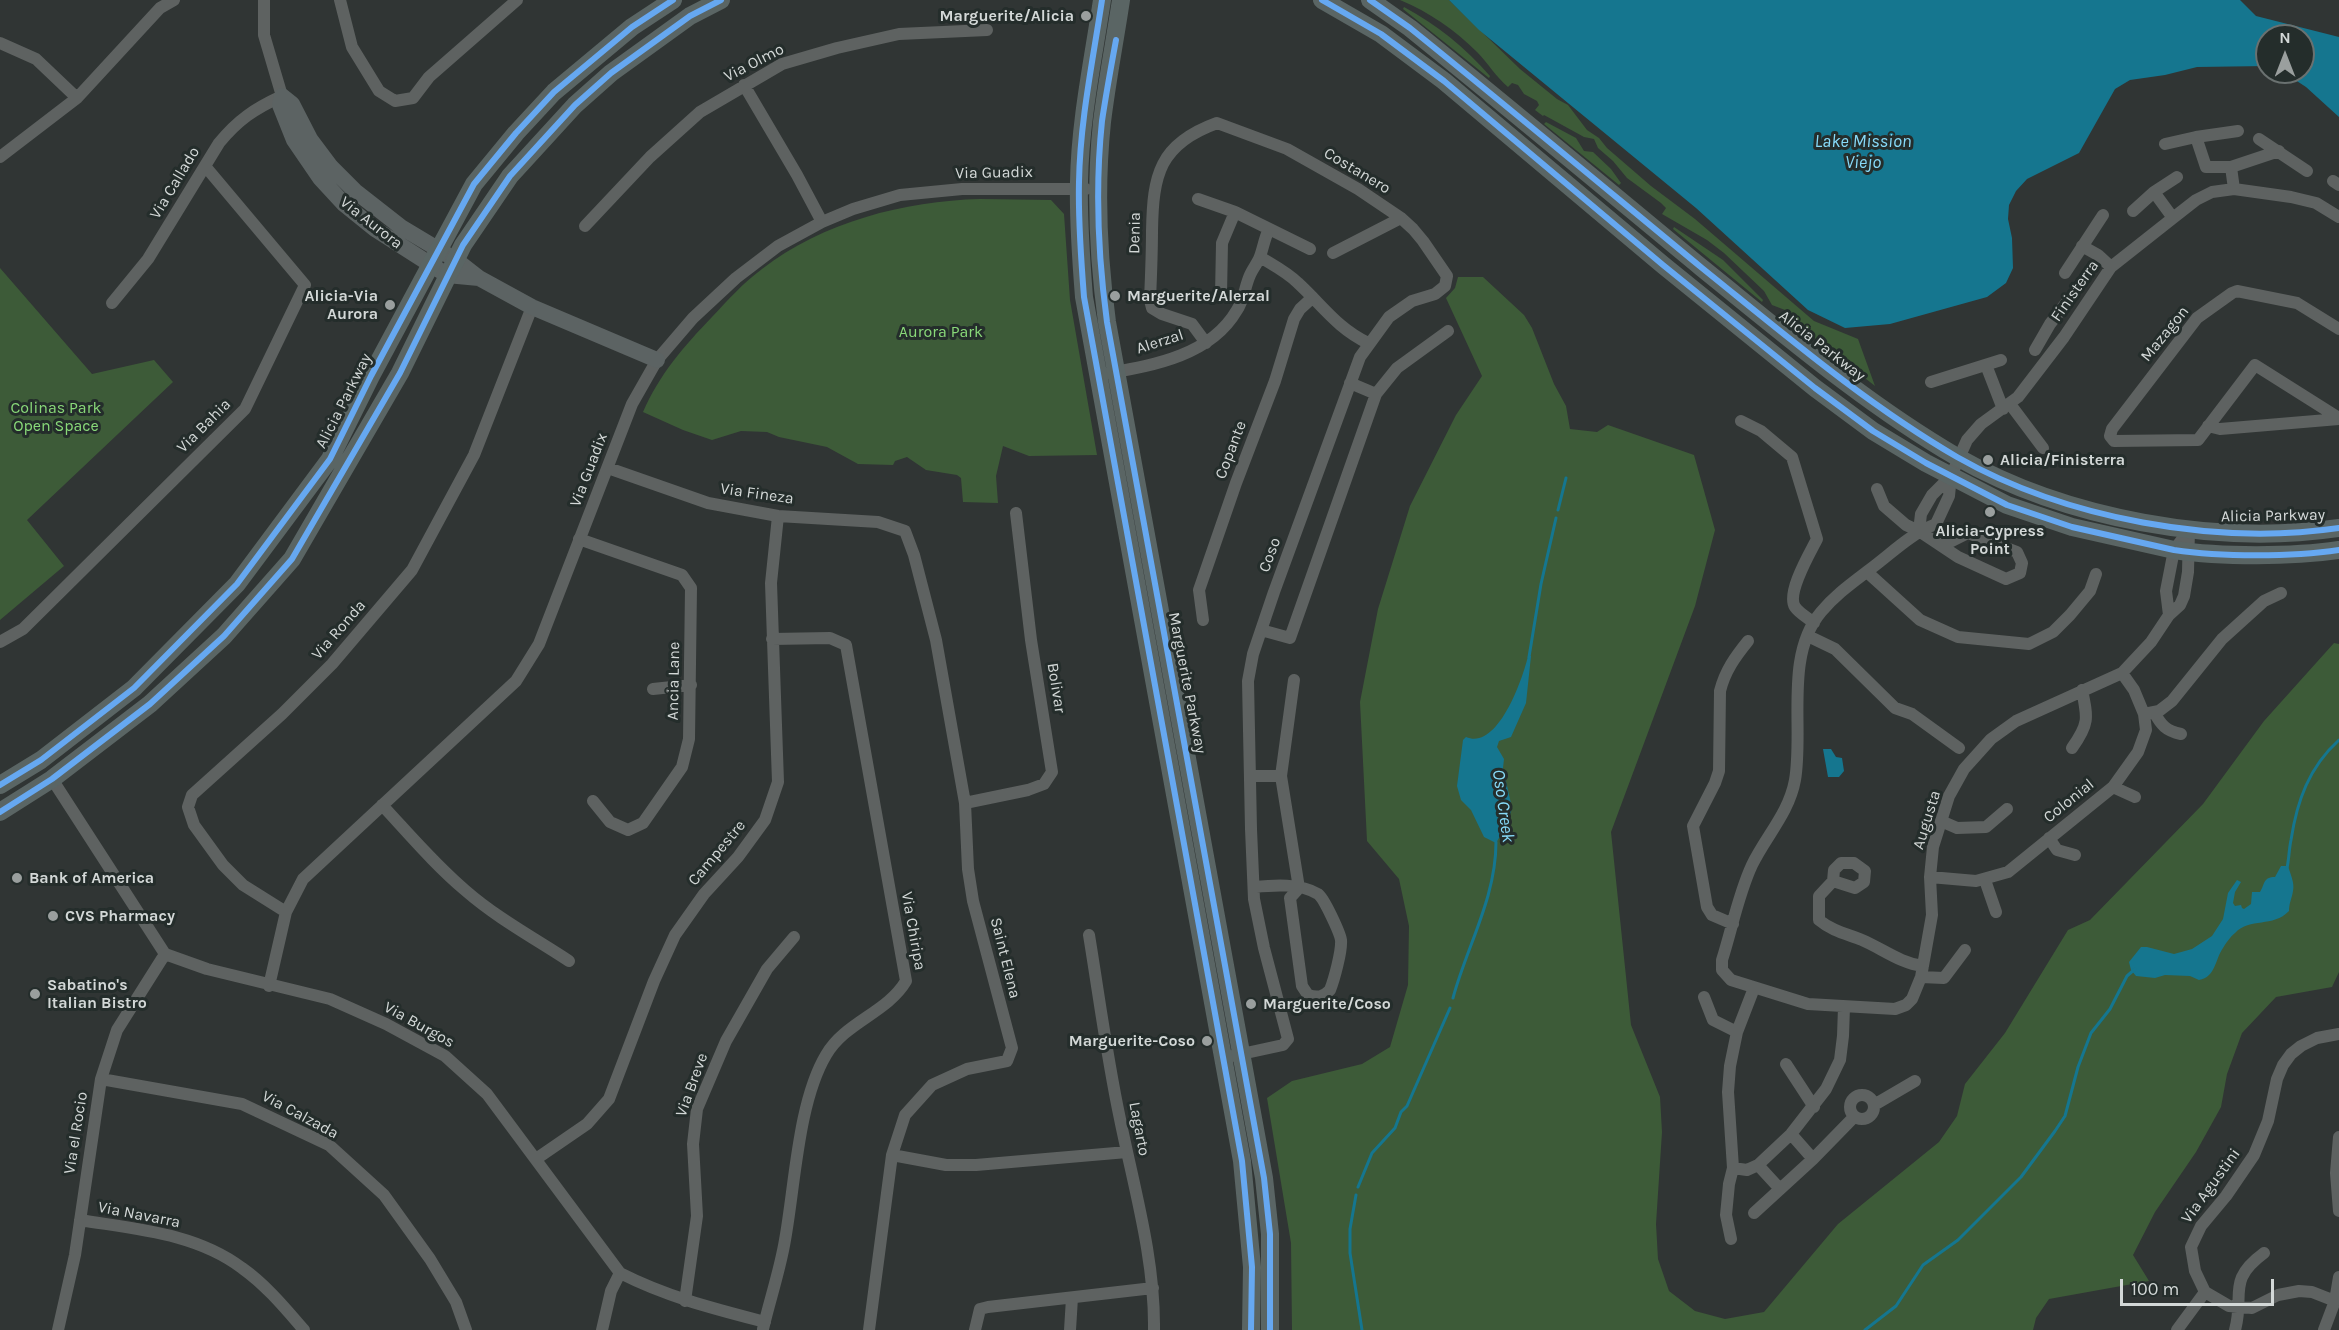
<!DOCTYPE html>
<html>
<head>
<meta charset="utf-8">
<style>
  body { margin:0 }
  #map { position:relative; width:2339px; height:1330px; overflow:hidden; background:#303534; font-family:Karla,sans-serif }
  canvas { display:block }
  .north { position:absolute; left:2255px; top:24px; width:60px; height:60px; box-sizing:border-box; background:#242d2b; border:2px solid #6a7170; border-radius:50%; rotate:0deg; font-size:16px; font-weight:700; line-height:24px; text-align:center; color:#d3d8d7 }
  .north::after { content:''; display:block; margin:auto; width:21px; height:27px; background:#9a9f9e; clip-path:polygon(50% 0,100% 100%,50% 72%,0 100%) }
  .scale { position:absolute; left:2120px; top:1279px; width:154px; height:27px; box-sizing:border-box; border:3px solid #d3d8d7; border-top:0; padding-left:8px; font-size:18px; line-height:21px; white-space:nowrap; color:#d3d8d7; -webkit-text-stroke:4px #242d2b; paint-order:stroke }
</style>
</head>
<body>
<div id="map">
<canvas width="2339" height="1330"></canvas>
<div class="north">N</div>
<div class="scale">100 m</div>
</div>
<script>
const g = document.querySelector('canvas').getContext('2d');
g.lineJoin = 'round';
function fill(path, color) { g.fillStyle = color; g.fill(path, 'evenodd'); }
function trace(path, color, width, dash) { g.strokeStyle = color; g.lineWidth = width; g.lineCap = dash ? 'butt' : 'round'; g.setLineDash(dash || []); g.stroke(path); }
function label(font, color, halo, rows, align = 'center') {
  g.font = font + ' Karla,sans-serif'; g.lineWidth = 6; g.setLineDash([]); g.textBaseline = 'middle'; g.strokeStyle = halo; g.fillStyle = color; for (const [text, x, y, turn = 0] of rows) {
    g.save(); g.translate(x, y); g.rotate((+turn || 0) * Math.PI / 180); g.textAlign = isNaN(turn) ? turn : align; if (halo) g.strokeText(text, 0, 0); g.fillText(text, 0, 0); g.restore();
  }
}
fill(new Path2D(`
  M1400 0H1449L1520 69 1557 99 1568 105 1587 130 1599 138 1607 148 1651 186 1695 219 1814 321 1858 339 1875 386 1788 317 1785 310 1772 305 1764 291 1724 253 1707 240 1662 214 1666 208 1661 203 1627 178 1613 161 1598 148 1594 139 1584 137 1544 115 1543 116 1535 110 1539 105 1537 101 1524 94 1518 85 1512 83 1508 87C1496 77 1488 63 1477 52 1455 30 1429 12 1400 0Z
  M1404 7C1436 24 1465 47 1490 76L1489 78 1403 9Z
  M1546 122 1576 138 1584 151 1593 152 1611 169 1621 183 1619 185 1544 124Z
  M980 199 1051 200 1064 214 1070 300 1097 455 1029 456 1003 446 996 476 998 503 963 502 961 478 957 475 926 470 907 457 895 461 893 465 858 464 827 447 779 437 767 432 741 431 712 440 683 430 643 412C659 375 684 346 712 317 728 300 743 283 762 269 823 222 904 201 980 199Z
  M1674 227 1723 260 1763 300 1762 302 1673 229Z
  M0 268 92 374 154 360 173 382 27 520 64 566 0 620Z
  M1458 277H1483L1524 315 1532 328 1554 384 1566 406 1570 429 1597 432 1608 425 1694 455 1715 530 1695 606 1611 832 1631 1025 1660 1097 1662 1132 1656 1224 1658 1259 1669 1291 1695 1311 1725 1319 1764 1312 1838 1224 1939 1142 1957 1116 1965 1084 2005 1033 2068 930 2090 920 2203 804 2264 721 2334 643 2339 644V972L2332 987 2276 997 2242 1033 2227 1074 2221 1107 2196 1152 2155 1212 2133 1255 2149 1281 2049 1299 2036 1318 2033 1330H1292L1291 1243 1267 1098 1292 1081 1362 1064 1390 1047 1408 985 1409 926 1399 879 1367 841 1360 702 1378 609 1410 506 1456 415 1482 376 1446 298 1455 288Z`), '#3d5b38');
fill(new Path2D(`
  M1449 0H2240L2256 16 2339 37V117L2306 87 2283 72H2303V36H2267V66L2197 67 2165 75 2130 80 2115 89 2079 153 2027 179 2016 191 2009 205 2008 219 2012 238 2013 268 2006 283 1987 297 1890 324 1845 328 1808 310 1696 208 1479 30Z
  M1528 656H1531L1526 703 1511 737 1499 741 1497 747 1504 759 1503 768 1512 808 1509 818 1504 824 1506 838H1499L1496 843 1484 837 1471 810 1461 800 1457 786 1463 740 1466 737C1498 751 1523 678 1528 656Z
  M1823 749H1831L1836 757 1842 758 1844 771 1839 777H1828Z
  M2281 866H2288C2290 873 2295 883 2293 891 2292 898 2289 903 2289 911 2273 928 2250 917 2235 933 2230 937 2226 943 2223 948 2215 959 2216 977 2199 980L2190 976 2165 975 2155 978 2136 976 2131 970 2129 962 2141 947H2147L2174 954 2192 949 2212 936 2223 919 2228 893 2237 880 2241 882 2235 892 2233 903 2235 906 2241 905 2242 908 2244 909 2251 904 2252 892H2260C2265 884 2263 877 2275 877Z`), '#15768f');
trace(new Path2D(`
  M1558 510 1566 478
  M1529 657 1541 584 1556 518
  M2287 868C2289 859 2289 849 2291 840 2297 801 2309 767 2339 740
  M1453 998C1467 946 1496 898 1496 842
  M1358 1187 1372 1153 1395 1128 1401 1112 1407 1106 1450 1008
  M1356 1195 1350 1229V1253L1362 1330
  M1865 1330 1896 1306 1923 1265 1958 1240 2021 1177 2055 1131 2065 1116 2078 1067 2091 1033 2110 1009 2127 976 2135 969`), '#15768f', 3);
trace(new Path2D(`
  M340 0 352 47 379 91 395 101 413 98 429 77 517 0
  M0 43 36 59 77 98
  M744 85 797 175 822 222
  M2196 137 2206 167H2231L2234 189
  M2259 139 2307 171
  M2165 144 2196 137 2238 131
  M0 157 77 98 160 8 174 0
  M2231 167 2279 151
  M2333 181 2339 185
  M2154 192 2173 218
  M1198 199 1235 212 1310 249
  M2133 211 2154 192 2177 177
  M585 226 650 157 700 112 782 64 837 48 899 34 987 30
  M2082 246 2098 255 2111 267
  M1333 253 1401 218
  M1260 257C1273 265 1287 272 1298 283 1323 306 1337 328 1368 343
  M2065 273 2103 215
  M1221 295 1222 243 1235 212
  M112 303 148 259 219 143C238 120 254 109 282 96L264 35V0
  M2339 329 2297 303 2237 291 2232 293 2197 318 2112 429 2110 436 2114 441 2198 440 2255 365 2339 418
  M1206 343 1192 324 1162 314 1152 308 1150 300C1151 277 1152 254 1152 231 1153 175 1159 144 1217 123L1287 149 1358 189 1401 218 1413 229 1423 241 1447 276 1445 286 1435 294 1412 301 1389 317 1360 357 1274 592 1253 654 1248 681 1251 829 1254 899 1264 948 1288 1039 1283 1045 1223 1058
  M2035 350 2050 324 2066 303
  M1986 365 2003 409
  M1109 373C1155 365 1211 355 1237 310 1244 300 1245 286 1250 275 1252 270 1256 265 1259 259 1263 250 1264 239 1269 229
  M1931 382 2001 360
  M1350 383 1376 394
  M2010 404 2043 448
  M1741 421 1761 431 1792 457 1817 539C1810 553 1786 593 1795 607 1799 613 1808 618 1814 623
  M2208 426 2220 429 2339 419
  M608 468 708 503 778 516 878 522 905 531 914 555 936 640 965 803 968 869 973 901 1012 1048 1007 1061 967 1069 932 1085 905 1115 892 1155 869 1330
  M1951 476 1949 496 1936 524C1910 534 1891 554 1869 570 1852 583 1835 595 1821 612 1784 656 1804 728 1795 780 1789 813 1766 836 1752 865 1738 895 1732 929 1722 960V970L1731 980 1808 1004 1895 1009 1906 1005 1912 999 1921 977 1932 915 1930 877 1933 847 1949 796 1964 769 1991 739 2016 721 2122 673 2151 642 2169 615 2180 605 2184 596 2188 572 2189 530
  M1877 489 1884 506 1906 525 1919 531 1958 557 2006 579 2020 573 2022 563 2017 552 1968 533 1942 546
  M1919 531 1921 514 1932 495 1951 476 1967 440 1981 424 2018 397 2064 337 2111 267 2173 218 2196 200 2212 192 2234 189 2291 197 2316 203 2339 217
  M579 539 682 575 691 588 689 739 682 767 643 823 628 830 610 822 593 801
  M1867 572 1920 620 1958 637 2029 644 2053 632 2070 615 2090 591 2096 574
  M2169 615 2166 591 2174 550 2189 530
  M1203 620 1199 590 1236 483 1275 381 1294 319 1300 309 1312 298
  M1261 630 1290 638 1376 394 1397 368 1448 331
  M1808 636 1835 649 1895 708 1912 714 1959 748
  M0 642 23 629 245 409 305 285 205 166
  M1294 680 1281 776 1299 888
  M653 689 691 685
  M2154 712C2161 725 2166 731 2181 734
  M2144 714 2159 711 2172 701 2222 639 2264 601 2281 593
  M2072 748C2089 724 2088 719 2082 690
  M1250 776H1281
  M52 779 165 954 207 969 330 999 386 1024 445 1056 487 1094 620 1273C667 1297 715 1309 765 1322
  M2113 787 2135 797
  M965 803 1028 790 1044 784 1052 772 1031 640 1016 513
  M382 805C409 834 435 865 466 891 497 918 534 938 569 961
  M1941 821 1957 828 1986 827 2007 809
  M2049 838 2057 850 2075 855
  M1930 877 1976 881 2008 872 2113 787 2138 752 2146 730 2144 714 2134 690 2122 673
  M1985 880 1996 912
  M1833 881 1855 888 1864 882 1865 871 1854 863H1841L1834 870 1833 881 1819 896V920C1832 931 1847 934 1862 940 1883 949 1900 963 1923 966
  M1254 887C1274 885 1300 883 1318 894 1324 898 1340 933 1341 940 1342 951 1334 980 1330 990 1323 997 1318 998 1308 995L1302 986 1290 898 1299 888
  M286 912 243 885 223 865 194 825 188 807 192 795 282 714 332 664 412 570 474 455 532 307
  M1733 924 1712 915 1707 907 1693 826 1715 783 1719 771 1720 691C1725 671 1735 657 1748 641
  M1089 935C1099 996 1107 1058 1120 1119 1134 1188 1155 1259 1154 1330
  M1921 977 1944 978 1965 950
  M269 986 286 912 303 879 516 681 539 644 632 404 657 360 693 318 736 278 778 246 822 222 853 209 900 195 962 189H1086
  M1704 997 1713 1020 1737 1032
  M1786 1064 1814 1107
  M101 1079 242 1104 329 1145 384 1195 430 1259 456 1302 466 1330
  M1850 1107a12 12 0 1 1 24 0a12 12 0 1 1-24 0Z
  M1874 1105 1915 1081
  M1791 1134 1813 1159
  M2339 1137 2336 1173 2339 1211
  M892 1155 946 1165H976L1127 1152
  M536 1159 587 1124 609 1099 654 981 675 935 704 894 738 857 765 820 778 782 771 583 778 516
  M1758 1165 1780 1189
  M1733 1168 1747 1170 1758 1165 1791 1134 1826 1089 1840 1060 1843 1036 1844 1007
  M1754 1213 1813 1159 1854 1117
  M80 1220C135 1229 196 1233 242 1268 266 1285 285 1308 304 1330
  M1731 1239 1726 1215 1729 1184 1733 1168 1728 1092 1730 1066 1737 1032 1754 988
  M685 1301 697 1216 693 1144 697 1109 726 1041 767 969 794 937
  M2335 1301 2312 1292 2299 1291 2278 1295 2252 1308 2229 1306 2205 1292 2195 1271 2191 1247 2201 1226 2226 1196 2254 1155 2268 1121 2277 1079 2283 1065 2291 1054 2301 1046 2317 1038 2339 1034
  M763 1329C770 1299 780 1270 785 1240 795 1185 798 1102 826 1055 845 1022 887 1013 906 981L846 645 830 638 772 639
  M58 1330 75 1255 101 1079 117 1030 165 954
  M602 1330 611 1291 620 1273
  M975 1330 980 1309 988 1307 1153 1288
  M1070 1330 1072 1298
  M2177 1330 2205 1292
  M2235 1330C2245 1294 2226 1281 2264 1253
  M2324 1330 2335 1301 2339 1277`), '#5e6261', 12);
trace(new Path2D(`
  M479 278 447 275 375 229 344 204 320 178 294 140 280 105 282 96 292 104 310 139 331 167 355 191 401 227 456 260 479 278 532 307 657 360`), '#5c6363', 16);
trace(new Path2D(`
  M1102 0C1093 60 1080 121 1079 182 1078 221 1081 259 1084 297L1242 1161 1252 1267 1251 1330
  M1121 0C1115 40 1107 81 1102 122 1095 189 1098 256 1107 322L1264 1178 1270 1234V1330
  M1322 0 1381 34 1444 81 1663 265 1815 388 1873 431 1926 463 2007 505 2072 527 2174 550C2220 557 2293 557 2339 550
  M1370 0 1410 28C1508 107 1605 188 1702 268 1784 334 1866 404 1957 457 2066 519 2216 546 2339 528
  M0 785 41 760 134 688 237 584 330 459 371 376 474 184 516 133 554 92 632 27 673 0
  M0 812 52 779 150 704 224 636 292 559 400 373 463 245 510 176 575 105 611 73 690 16 721 0`), '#5a6564', 18);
trace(new Path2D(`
  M1102 0C1093 60 1080 121 1079 182 1078 221 1081 259 1084 297L1242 1161 1252 1267 1251 1330
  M1322 0 1381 34 1444 81 1663 265 1815 388 1873 431 1926 463 2007 505 2072 527 2174 550C2220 557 2293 557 2339 550
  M1370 0 1410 28C1508 107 1605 188 1702 268 1784 334 1866 404 1957 457 2066 519 2216 546 2339 528
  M1116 40C1111 67 1106 94 1102 121 1095 188 1098 256 1107 322L1264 1178 1270 1234V1330
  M0 785 41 760 134 688 237 584 330 459 371 376 474 184 516 133 554 92 632 27 673 0
  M0 812 52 779 150 704 224 636 292 559 400 373 463 245 510 176 575 105 611 73 690 16 721 0`), '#66a8f1', 6);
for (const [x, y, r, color] of [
  [1086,16,6,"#9a9f9e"],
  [1115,296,6,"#9a9f9e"],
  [390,305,6,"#9a9f9e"],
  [1988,460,6,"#9a9f9e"],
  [1990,512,6,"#9a9f9e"],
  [17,878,6,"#9a9f9e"],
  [53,916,6,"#9a9f9e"],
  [35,994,6,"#9a9f9e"],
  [1251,1004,6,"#9a9f9e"],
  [1207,1041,6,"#9a9f9e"]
]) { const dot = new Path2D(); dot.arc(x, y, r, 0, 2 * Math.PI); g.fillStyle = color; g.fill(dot); trace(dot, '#242d2b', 2); }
label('bold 16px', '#d3d8d7', '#242d2b', [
  ["Marguerite/Alicia",1074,16,"right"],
  ["Alicia-Via",378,296,"right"],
  ["Aurora",378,314,"right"],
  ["Marguerite/Alerzal",1127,296],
  ["Alicia/Finisterra",2000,460],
  ["Alicia-Cypress",1990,531,"center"],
  ["Point",1990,549,"center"],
  ["Bank of America",29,878],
  ["CVS Pharmacy",65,916],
  ["Sabatino's",47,985],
  ["Italian Bistro",47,1003],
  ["Marguerite/Coso",1263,1004],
  ["Marguerite-Coso",1195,1041,"right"]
], 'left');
label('16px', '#d3d8d7', '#242d2b', [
  ["Via Olmo",754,63,-27],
  ["Costanero",1357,171,31],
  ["Via Guadix",994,173,-1],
  ["Via Callado",175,183,-59],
  ["Via Aurora",371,223,38],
  ["Denia",1135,233,-89],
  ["Finisterra",2075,291,-55],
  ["Mazagon",2165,334,-51],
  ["Alerzal",1160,342,-18],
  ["Alicia Parkway",1822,346,38],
  ["Alicia Parkway",344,401,-63],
  ["Via Bahia",204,426,-45],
  ["Copante",1231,450,-69],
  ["Via Guadix",589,470,-69],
  ["Via Fineza",757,494,8],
  ["Alicia Parkway",2273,516,-1],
  ["Coso",1270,555,-70],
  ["Via Ronda",339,630,-49],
  ["Ancia Lane",674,681,-89],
  ["Marguerite Parkway",1187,683,79],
  ["Bolivar",1056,688,81],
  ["Colonial",2069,801,-39],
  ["Augusta",1927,820,-73],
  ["Campestre",717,853,-50],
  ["Via Chiripa",913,931,80],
  ["Saint Elena",1005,958,76],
  ["Via Burgos",419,1025,29],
  ["Via Breve",692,1085,-70],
  ["Via Calzada",300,1115,28],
  ["Lagarto",1139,1129,79],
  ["Via el Rocio",76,1133,-81],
  ["Via Agustini",2211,1186,-54],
  ["Via Navarra",139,1215,11]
]);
label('16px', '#89d979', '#242d2b', [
  ["Aurora Park",941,332],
  ["Colinas Park",56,408],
  ["Open Space",56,426]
]);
label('italic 18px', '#87daf8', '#242d2b', [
  ["Lake Mission",1863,142],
  ["Viejo",1863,163],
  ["Oso Creek",1503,806,82]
]);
</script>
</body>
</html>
